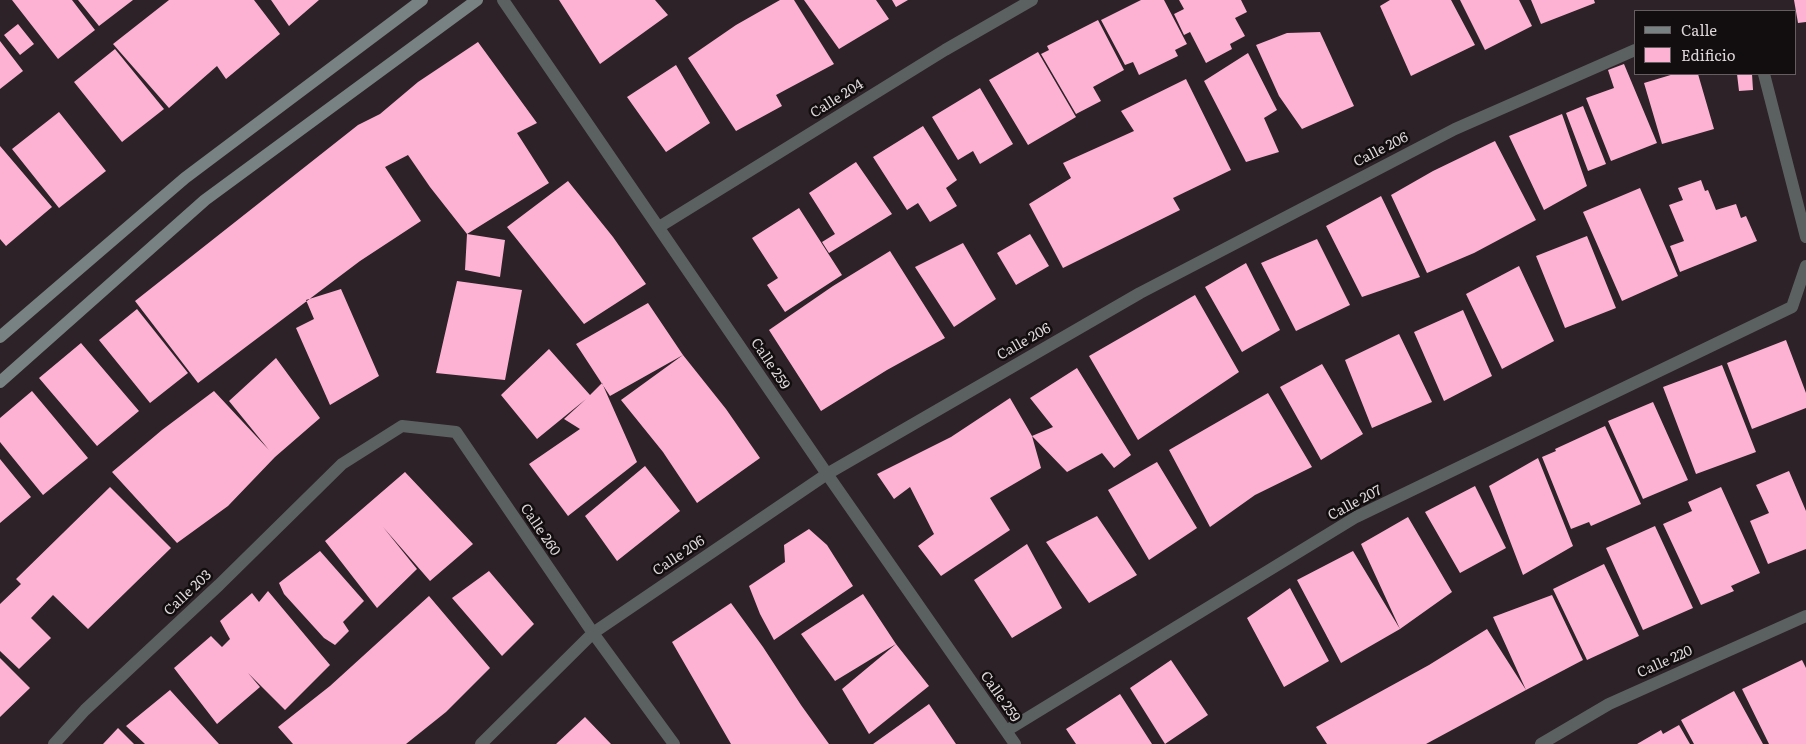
<!DOCTYPE html>
<html>
<head>
<meta charset="utf-8">
<style>
  body { margin:0 }
  #map { position:relative; width:1806px; height:744px; overflow:hidden; background:#2d2227; font-family:Literata,serif }
  canvas { display:block }
  .legend { position:absolute; left:1634px; top:10px; width:162px; height:65px; box-sizing:border-box; background:#120d0f; border:1px solid #645e60; margin:0; padding:6px 9px; list-style:none; font-size:15px; color:#ded7da }
  .legend li { display:flex; align-items:center; gap:10px; height:25px }
  .legend b { width:25px; border:1px solid #645e60 }
</style>
</head>
<body>
<div id="map">
<canvas width="1806" height="744"></canvas>
<ul class="legend">
<li><b style="height:6px;background:#788282"></b>Calle</li>
<li><b style="height:14px;background:#fdb2d4"></b>Edificio</li>
</ul>
</div>
<script>
const g = document.querySelector('canvas').getContext('2d');
g.lineJoin = 'round';
function fill(path, color) { g.fillStyle = color; g.fill(path, 'evenodd'); }
function trace(path, color, width, dash) { g.strokeStyle = color; g.lineWidth = width; g.lineCap = dash ? 'butt' : 'round'; g.setLineDash(dash || []); g.stroke(path); }
function label(font, color, halo, rows, align = 'center') {
  g.font = font + ' Literata,serif'; g.lineWidth = 5; g.setLineDash([]); g.textBaseline = 'middle'; g.strokeStyle = halo; g.fillStyle = color; for (const [text, x, y, turn = 0] of rows) {
    g.save(); g.translate(x, y); g.rotate((+turn || 0) * Math.PI / 180); g.textAlign = isNaN(turn) ? turn : align; if (halo) g.strokeText(text, 0, 0); g.fillText(text, 0, 0); g.restore();
  }
}
fill(new Path2D(`
  M12 0H72L95 30 58 59Z
  M78 0H133L99 26Z
  M169 0H254L280 34 226 79 217 66 169 108 113 44Z
  M271 0H319L289 26Z
  M559 0H655L668 15 600 64Z
  M780 0H794L834 64 776 95 782 106 736 131 688 58 736 25Z
  M804 0H876L889 19 839 49Z
  M892 0H908L896 7Z
  M1141 0H1164L1187 44 1175 50 1178 56 1139 75 1133 62 1125 65 1101 20Z
  M1179 0H1241L1247 12 1235 18 1245 36 1230 44 1232 49 1206 63 1190 32 1184 35 1174 14 1184 9Z
  M1390 0H1451L1475 45 1411 76 1380 6Z
  M1460 0H1519L1532 26 1485 50Z
  M1531 0H1594L1595 3 1541 24Z
  M1794 0H1806V22L1798 23Z
  M1098 20 1124 70 1093 87 1101 101 1076 114 1041 54 1049 50 1047 46Z
  M18 24 34 44 20 55 4 35Z
  M1320 32 1354 106 1302 129 1279 96 1256 45 1287 33Z
  M0 41 23 71 0 89Z
  M478 42 537 123 517 133 549 183 467 234 430 187 408 155 385 167 421 221 360 261 198 383 135 301 358 125 380 114 418 82Z
  M115 49 164 109 122 142 74 82Z
  M1038 52 1076 117 1028 145 989 80Z
  M1248 53 1277 110 1264 118 1279 152 1246 162 1204 81Z
  M1624 64 1657 143 1611 161 1586 98 1614 88 1608 70Z
  M676 65 710 123 666 152 627 97Z
  M1674 74H1698L1714 129 1662 144 1644 83Z
  M1737 74H1752L1753 90 1739 91Z
  M1186 79 1231 170 1173 198 1180 210 1063 268 1029 204 1071 178 1063 163 1134 131 1121 111Z
  M980 88 1013 144 980 164 973 151 958 160 932 117Z
  M1583 106 1606 164 1588 171 1566 113Z
  M59 112 106 171 59 208 12 149Z
  M1562 114 1587 186 1544 210 1509 136Z
  M923 126 957 180 946 188 957 206 930 222 918 203 907 210 873 157Z
  M1495 141 1536 220 1474 253 1427 273 1391 195 1433 171Z
  M0 146 52 207 6 246 0 239Z
  M856 162 892 214 829 253 822 242 835 234 809 193Z
  M1701 180 1705 191 1708 190 1716 210 1736 204 1741 218 1746 216 1757 241 1680 272 1670 246 1684 241 1669 205 1683 200 1678 188Z
  M568 181 613 237 646 284 584 324 507 227Z
  M1640 188 1678 276 1622 301 1583 212Z
  M1381 196 1420 277 1362 297 1326 226Z
  M799 208 842 275 785 312 767 285 778 278 752 238Z
  M467 234 505 240 500 277 465 270Z
  M1030 234 1049 266 1016 285 997 253Z
  M1587 236 1616 308 1565 328 1536 256Z
  M1317 239 1350 305 1296 331 1261 263Z
  M963 243 996 299 954 327 915 267Z
  M890 251 945 338 887 370 821 411 769 330 833 286Z
  M1246 263 1280 330 1242 352 1205 287Z
  M1519 266 1554 341 1502 369 1466 294Z
  M457 281 522 290 505 380 436 373Z
  M341 289 379 376 330 405 296 328 314 319 306 300Z
  M1195 295 1239 372 1138 440 1089 356Z
  M648 303 683 355 610 396 576 344Z
  M137 309 188 373 150 403 99 340Z
  M1463 310 1492 376 1444 401 1414 332Z
  M1399 334 1432 402 1372 428 1345 360Z
  M1786 340 1806 393V408L1752 429 1727 363Z
  M81 343 139 411 97 446 39 378Z
  M549 349 590 395 602 383 637 462 568 516 529 464 580 429 564 419 586 399 537 439 501 395Z
  M683 355 726 409 760 458 697 503 663 452 621 400Z
  M276 358 320 418 275 457 228 506 177 543 112 472 162 430 214 391 269 450 229 401Z
  M1322 364 1363 434 1321 460 1280 387Z
  M1722 365 1756 452 1696 474 1663 387Z
  M1077 368 1131 455 1114 468 1102 453 1067 472 1032 436 1053 427 1030 398Z
  M32 391 88 458 43 495 0 442V418Z
  M1268 393 1312 467 1255 495 1210 527 1169 450Z
  M1010 398 1032 436 1041 468 990 498 1010 530 941 576 918 546 934 534 910 487 894 499 877 474 951 437Z
  M1653 402 1688 480 1643 499 1608 421Z
  M1605 426 1641 504 1591 526 1589 522 1571 529 1542 457 1556 451 1555 449Z
  M1538 458 1573 546 1523 575 1489 486Z
  M0 459 31 497 0 523Z
  M1157 462 1197 528 1149 560 1108 490Z
  M645 466 680 511 617 561 585 516Z
  M1789 471 1806 511V549L1768 564 1750 521 1769 513 1756 485Z
  M405 472 473 544 430 581 383 527 417 569 377 608 325 541Z
  M1475 486 1506 548 1460 573 1425 512Z
  M110 487 171 548 88 629 53 595 31 618 51 638 19 669 0 651V604L21 584 16 579Z
  M1721 487 1760 573 1731 586 1734 591 1701 605 1663 524 1692 511 1688 502Z
  M1097 516 1137 575 1089 603 1046 542Z
  M1408 517 1452 592 1400 629 1361 544Z
  M1655 526 1693 608 1643 630 1606 548Z
  M809 529 827 545 853 586 774 640 760 614 749 586 785 562 784 545Z
  M1027 544 1062 608 1012 638 974 580Z
  M320 551 364 601 343 622 349 631 335 645 324 638 284 594 279 583Z
  M1353 551 1400 629 1341 663 1297 580Z
  M1604 564 1639 636 1587 660 1553 589Z
  M489 571 534 624 502 656 452 598Z
  M1290 588 1329 661 1284 687 1247 618Z
  M268 591 330 665 285 710 248 673 260 687 217 724 174 668 211 636 222 647 230 639 220 621 252 593 259 602Z
  M863 594 896 644 835 681 801 634Z
  M1552 595 1583 660 1526 690 1493 617Z
  M429 596 490 668 446 712 406 744H293L278 727 330 686Z
  M731 603 763 647 801 705 829 744H731L672 642Z
  M1487 629 1526 690 1426 744H1327L1316 727 1429 665Z
  M896 644 929 686 869 734 842 689Z
  M0 658 30 688 0 717Z
  M1171 660 1208 715 1165 744 1130 688Z
  M1802 660 1806 668V744H1769L1742 689Z
  M170 690 219 744H145L126 726Z
  M1734 691 1763 744H1694L1681 720Z
  M1120 694 1152 744H1076L1066 729Z
  M929 704 956 744H873Z
  M585 717 611 744H556Z
  M1679 725 1690 744H1637L1661 730 1663 734Z
  M118 728 134 744H103Z`), '#fdb2d4');
trace(new Path2D(`
  M503 0 827 474 1015 744
  M1764 74 1806 237
  M659 227 945 50 1032 0
  M1006 731 1356 517 1792 307 1806 266
  M54 744 85 710 219 585 342 464 402 426 456 432 593 633 674 744
  M481 744 593 633 827 474 1140 293 1455 129 1635 50
  M1541 744 1609 704 1806 616`), '#5b6161', 12);
trace(new Path2D(`
  M0 337 185 178 422 0
  M0 382 205 200 477 0`), '#788282', 12);
label('14px', '#ded7da', '#120d0f', [
  ["Calle 204",837,99,-32],
  ["Calle 206",1381,150,-27],
  ["Calle 206",1024,342,-30],
  ["Calle 259",770,364,56],
  ["Calle 207",1355,503,-28],
  ["Calle 260",540,530,56],
  ["Calle 206",679,556,-34],
  ["Calle 203",188,593,-43],
  ["Calle 220",1665,662,-24],
  ["Calle 259",1000,697,55]
]);
</script>
</body>
</html>
